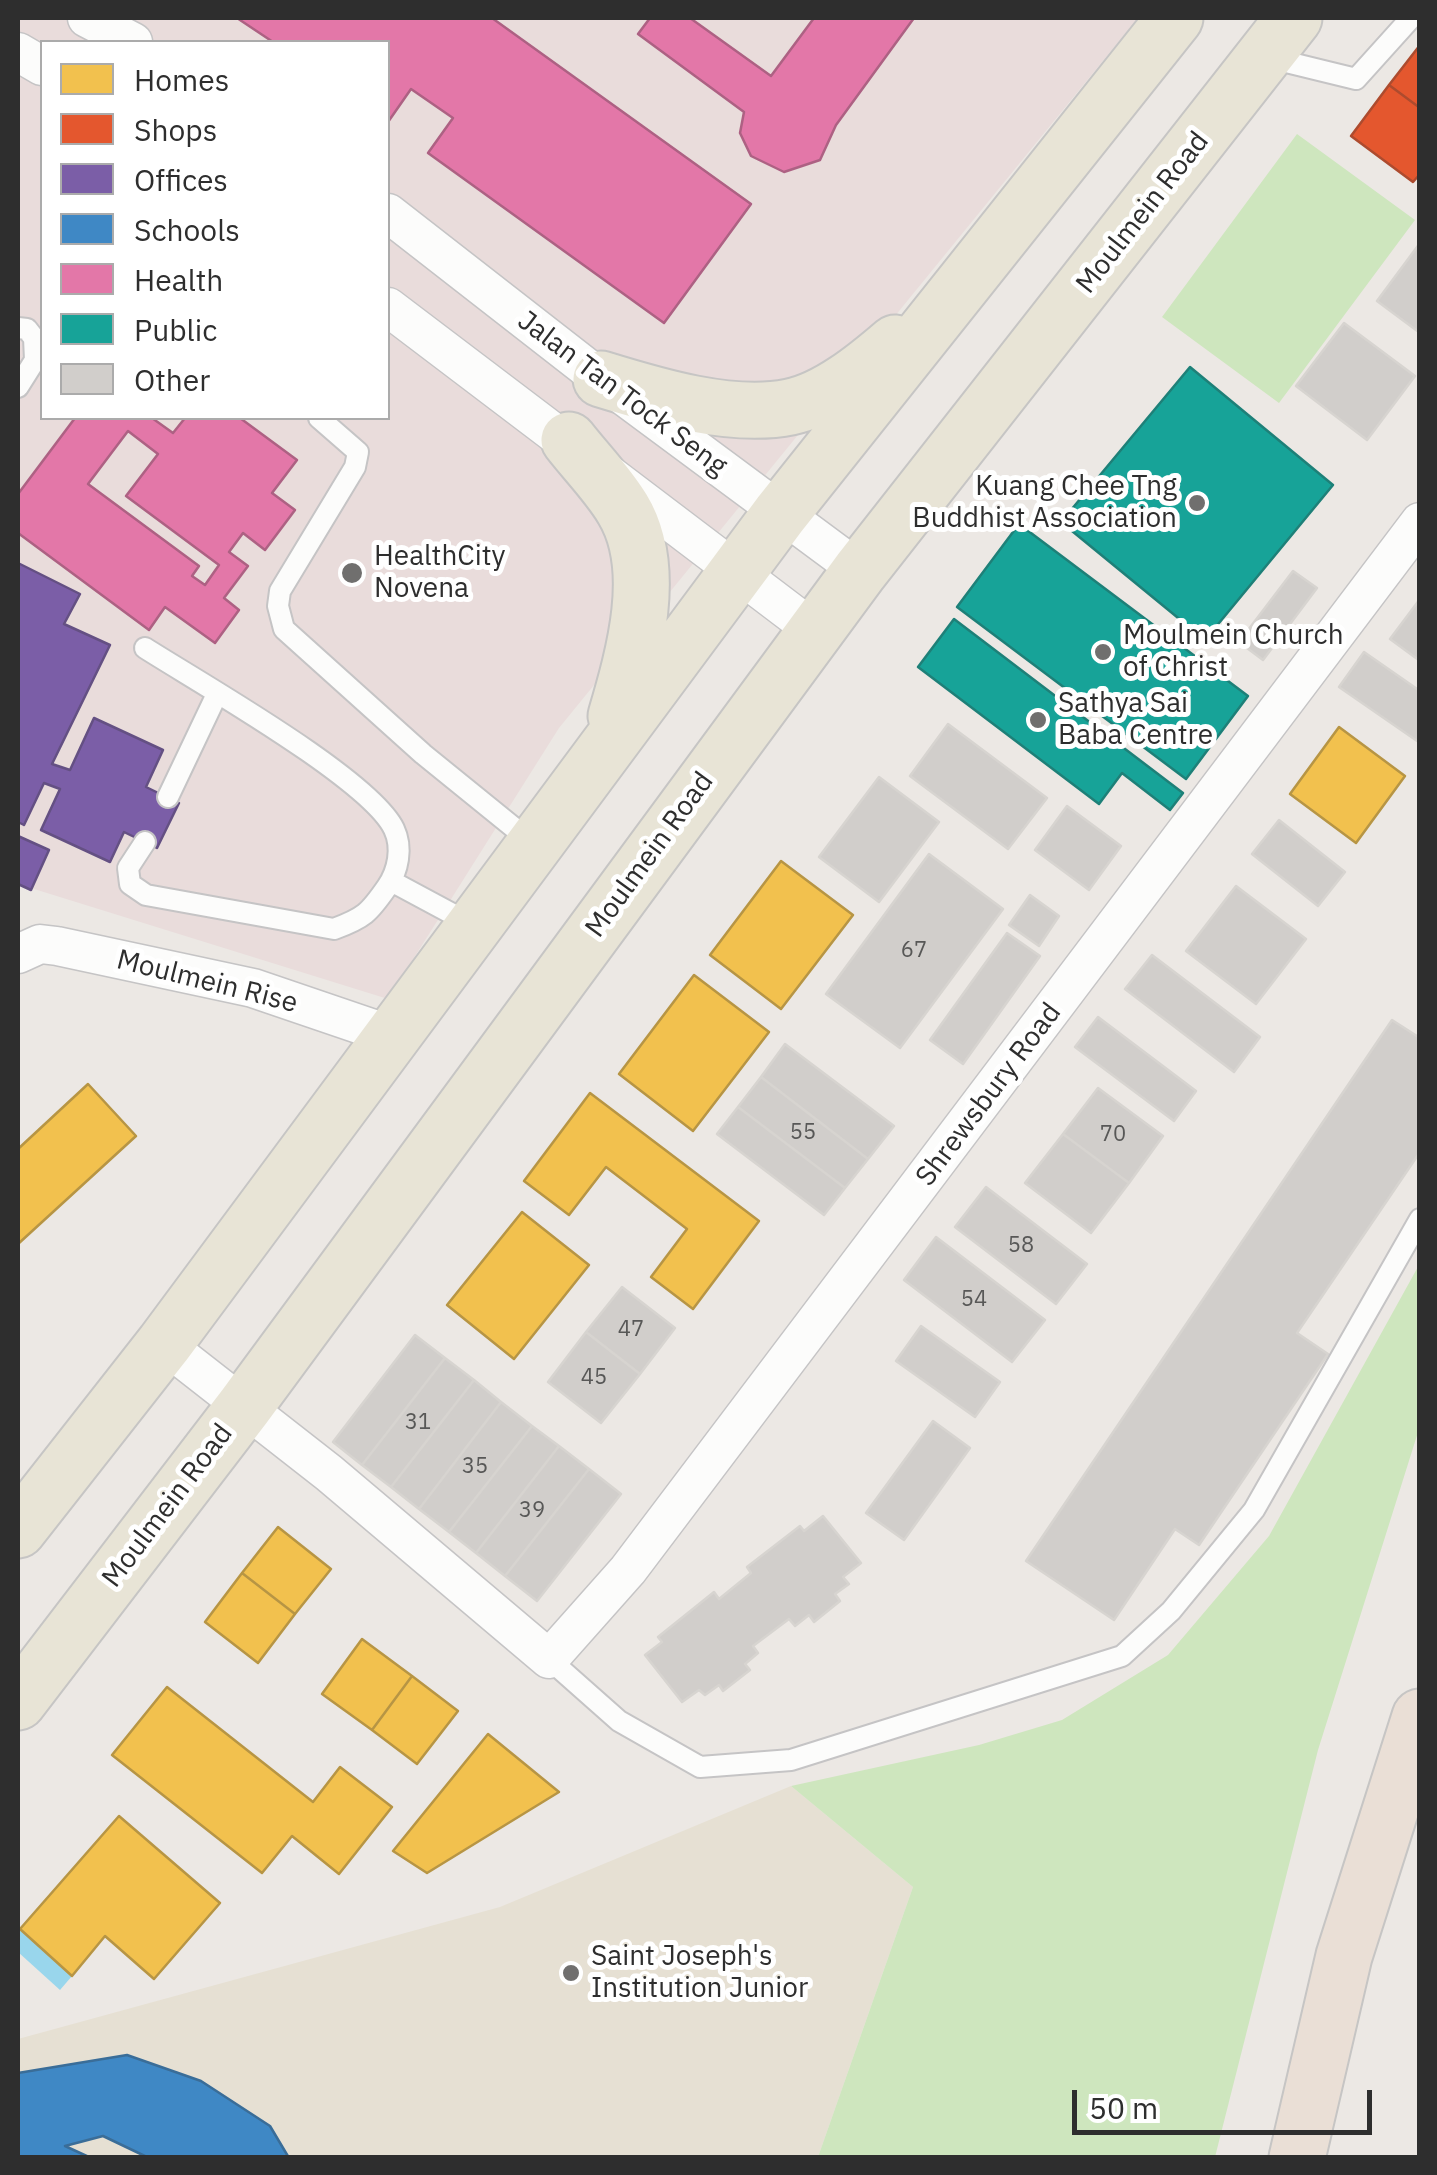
<!DOCTYPE html>
<html>
<head>
<meta charset="utf-8">
<style>
  body { margin:0 }
  #map { position:relative; width:1437px; height:2175px; overflow:hidden; background:#ece8e4; font-family:"IBM Plex Sans",sans-serif }
  canvas { display:block }
  .frame { position:absolute; inset:0; border:20px solid #2e2e2e; pointer-events:none }
  .legend { position:absolute; left:40px; top:40px; width:350px; height:380px; box-sizing:border-box; background:#fff; border:2px solid #ababab; margin:0; padding:12px 18px; list-style:none; font-size:30px; color:#2e2e2e }
  .legend li { display:flex; align-items:center; gap:20px; height:50px }
  .legend b { width:50px; border:2px solid #ababab }
  .scale { position:absolute; left:1072px; top:2090px; width:300px; height:45px; box-sizing:border-box; border:5px solid #2e2e2e; border-top:0; padding-left:12px; font-size:30px; line-height:35px; white-space:nowrap; color:#2e2e2e; -webkit-text-stroke:8px #fff; paint-order:stroke }
</style>
</head>
<body>
<div id="map">
<canvas width="1437" height="2175"></canvas>
<div class="frame"></div>
<ul class="legend">
<li><b style="height:28px;background:#f2c14e"></b>Homes</li>
<li><b style="height:28px;background:#e4572e"></b>Shops</li>
<li><b style="height:28px;background:#7b5ea7"></b>Offices</li>
<li><b style="height:28px;background:#3f88c5"></b>Schools</li>
<li><b style="height:28px;background:#e377a8"></b>Health</li>
<li><b style="height:28px;background:#17a398"></b>Public</li>
<li><b style="height:28px;background:#d1cecb"></b>Other</li>
</ul>
<div class="scale">50 m</div>
</div>
<script>
const g = document.querySelector('canvas').getContext('2d');
g.lineJoin = 'round';
function fill(path, color) { g.fillStyle = color; g.fill(path, 'evenodd'); }
function trace(path, color, width, dash) { g.strokeStyle = color; g.lineWidth = width; g.lineCap = dash ? 'butt' : 'round'; g.setLineDash(dash || []); g.stroke(path); }
function label(font, color, halo, rows, align = 'center') {
  g.font = font + ' "IBM Plex Sans",sans-serif'; g.lineWidth = 10; g.setLineDash([]); g.textBaseline = 'middle'; g.strokeStyle = halo; g.fillStyle = color; for (const [text, x, y, turn = 0] of rows) {
    g.save(); g.translate(x, y); g.rotate((+turn || 0) * Math.PI / 180); g.textAlign = isNaN(turn) ? turn : align; if (halo) g.strokeText(text, 0, 0); g.fillText(text, 0, 0); g.restore();
  }
}
fill(new Path2D(`
  M791 1786 913 1887 818 2157 18 2158V2039L500 1907Z`), '#e6e0d3');
fill(new Path2D(`
  M18 18H1138L559 728 388 999 18 884ZM42 42H388V418H42Z`), '#e9dcdb');
fill(new Path2D(`
  M1297 134 1415 220 1279 403 1162 317Z
  M1419 1265V1429L1318 1750 1215 2157H818L913 1887 791 1786 979 1745 1062 1720 1168 1655 1269 1536Z`), '#cee6be');
fill(new Path2D(`
  M20 1929 72 1976 60 1990 18 1952Z`), '#99d6ec');
const homes = new Path2D(`
  M1339 727 1405 776 1356 843 1290 794Z
  M781 861 853 915 781 1009 710 955Z
  M694 975 769 1032 693 1131 619 1074Z
  M88 1084 136 1136 18 1244V1149Z
  M590 1093 759 1221 693 1309 651 1277 687 1229 606 1167 569 1215 524 1181Z
  M522 1212 589 1265 514 1359 447 1305Z
  M278 1527 331 1569 295 1614 242 1573Z
  M242 1573 295 1614 258 1663 205 1622Z
  M362 1639 412 1676 372 1730 322 1694Z
  M412 1676 458 1711 417 1764 372 1730Z
  M167 1687 313 1802 340 1767 392 1807 339 1874 292 1836 262 1873 112 1755Z
  M488 1734 559 1792 427 1873 393 1851Z
  M119 1816 220 1903 154 1979 105 1936 72 1976 20 1929Z`);
fill(homes, '#f2c14e');
trace(homes, '#b79544', 2.5);
const shops = new Path2D(`
  M1420 45V108L1389 85Z
  M1389 85 1420 108V174L1413 182 1351 136Z`);
fill(shops, '#e4572e');
trace(shops, '#ad4b2e', 2.5);
const offices = new Path2D(`
  M18 563 80 594 64 624 110 645 52 764 70 770 94 718 163 750 146 787 179 803 157 848 124 832 110 862 41 830 60 789 44 783 24 825 18 822Z
  M18 836 49 850 31 890 18 884Z`);
fill(offices, '#7b5ea7');
trace(offices, '#645083', 2.5);
const schools = new Path2D(`
  M127 2055 201 2081 270 2126 289 2158H149L103 2136 65 2146 91 2158H18V2073Z`);
fill(schools, '#3f88c5');
trace(schools, '#3a6d98', 2.5);
const health = new Path2D(`
  M237 18H492L751 204 664 323 428 153 453 118 411 89 388 122V42H273Z
  M650 18H690L771 76 814 18H914L836 125 820 160 784 172 751 156 740 133 744 112 638 34Z
  M75 418H152L173 433 185 418H240L297 460 272 493 295 510 265 550 243 533 229 552 248 566 224 598 239 610 215 643 165 607 149 630 18 533V494ZM128 431 158 454 126 496 219 565 205 585 192 576 199 566 88 484Z`);
fill(health, '#e377a8');
trace(health, '#ad6183', 2.5);
const public = new Path2D(`
  M1190 367 1333 485 1205 640 1061 522Z
  M1019 524 1248 696 1186 779 957 607Z
  M954 619 1183 793 1170 810 1122 773 1099 804 918 667Z`);
fill(public, '#17a398');
trace(public, '#1e8078', 2.5);
const building = new Path2D(`
  M1420 243V333L1377 301Z
  M1344 323 1415 376 1367 440 1296 386Z
  M1293 571 1317 588 1263 660 1239 642Z
  M1420 599V661L1390 639Z
  M1364 652 1420 691V743L1339 687Z
  M948 724 1047 798 1008 849 910 776Z
  M879 777 939 822 879 902 819 857Z
  M1067 806 1121 846 1089 890 1035 850Z
  M1279 820 1345 872 1318 906 1252 854Z
  M929 854 1003 909 900 1048 826 994Z
  M1236 886 1306 939 1256 1004 1186 951Z
  M1030 895 1059 916 1039 946 1009 925Z
  M1007 933 1040 956 963 1064 930 1040Z
  M1152 955 1260 1037 1234 1072 1125 989Z
  M1098 1017 1196 1091 1174 1121 1075 1047Z
  M1392 1020 1420 1038V1152L1297 1333 1328 1354 1199 1545 1175 1529 1114 1620 1026 1561Z
  M785 1044 894 1126 868 1159 761 1077Z
  M761 1077 868 1159 845 1188 738 1107Z
  M1098 1088 1163 1136 1129 1183 1063 1134Z
  M738 1107 845 1188 824 1215 717 1134Z
  M1063 1134 1129 1183 1091 1233 1025 1183Z
  M986 1187 1087 1264 1056 1304 955 1227Z
  M936 1237 1045 1320 1012 1362 904 1280Z
  M622 1287 675 1328 640 1374 586 1332Z
  M921 1326 1000 1382 975 1417 896 1361Z
  M586 1332 640 1374 601 1423 548 1382Z
  M415 1335 445 1358 362 1465 333 1442Z
  M445 1358 474 1380 391 1487 362 1465Z
  M474 1380 501 1402 419 1509 391 1487Z
  M501 1402 532 1426 449 1532 419 1509Z
  M933 1421 970 1448 904 1540 866 1513Z
  M532 1426 559 1446 476 1553 449 1532Z
  M559 1446 589 1469 505 1576 476 1553Z
  M589 1469 621 1494 537 1601 505 1576Z
  M823 1516 861 1563 843 1577 849 1584 835 1594 840 1601 814 1622 809 1615 795 1626 789 1619 753 1646 758 1653 745 1664 750 1670 723 1691 719 1685 705 1695 699 1690 682 1702 645 1655 662 1642 658 1637 714 1592 719 1599 751 1573 747 1567 800 1526 804 1531Z`);
fill(building, '#d1cecb');
trace(building, '#d7d4d0', 2.5);
const service = new Path2D(`
  M1270 58 1356 79 1411 18
  M18 328 27 329 34 338 35 360
  M18 387 42 349
  M319 418 358 452 355 467 280 591 278 606 284 629 423 754 534 844
  M145 648C198 682 370 779 394 829 403 848 398 871 387 887 369 913 364 918 334 929L146 895 130 884 128 868 145 842
  M168 797 217 694
  M391 881 473 925
  M549 1659 619 1721 700 1767 791 1760 1122 1656 1171 1611 1254 1510 1420 1219`);
const minor = new Path2D(`
  M87 18 133 42
  M18 52 42 66
  M388 213 601 379 860 571
  M388 307 815 631
  M18 954 40 944 57 946 253 988 394 1036
  M164 1344 329 1473 549 1659 628 1570 1420 522`);
const primary = new Path2D(`
  M601 379C656 396 732 419 790 407 828 399 866 368 895 343
  M569 440C586 462 608 484 623 509 659 568 634 655 616 716
  M18 1530 164 1344 780 514 1175 18
  M18 1702 244 1407 860 571 1294 18`);
const motorway = new Path2D(`
  M1297 2158 1344 1956 1420 1717`);
trace(service, '#c5c4c5', 24);
trace(minor, '#c5c4c5', 41);
trace(primary, '#c6c5c4', 59);
trace(motorway, '#c6c5c4', 59);
trace(service, '#fcfcfb', 20);
trace(minor, '#fcfcfb', 38);
trace(primary, '#e8e4d6', 55);
trace(motorway, '#eadfd6', 55);
for (const [x, y, r, color] of [
  [1197,503,10,"#706f6e"],
  [352,573,12,"#706f6e"],
  [1103,652,10,"#706f6e"],
  [1038,720,10,"#706f6e"],
  [571,1973,10,"#706f6e"]
]) { const dot = new Path2D(); dot.arc(x, y, r, 0, 2 * Math.PI); g.fillStyle = color; g.fill(dot); trace(dot, '#fff', 4); }
label('22px', '#585857', null, [
  ["67",914,951],
  ["55",803,1133],
  ["70",1113,1135],
  ["58",1021,1246],
  ["54",974,1300],
  ["47",631,1330],
  ["45",594,1378],
  ["31",418,1423],
  ["35",475,1467],
  ["39",532,1511]
]);
label('28px', '#2e2e2e', '#fff', [
  ["Moulmein Road",1143,213,-52],
  ["Jalan Tan Tock Seng",622,394,37],
  ["Moulmein Road",650,855,-54],
  ["Moulmein Rise",207,982,14],
  ["Shrewsbury Road",989,1095,-53],
  ["Moulmein Road",168,1506,-53]
]);
label('28px', '#2e2e2e', '#fff', [
  ["Kuang Chee Tng",1177,487,"right"],
  ["Buddhist Association",1177,519,"right"],
  ["HealthCity",374,557],
  ["Novena",374,589],
  ["Moulmein Church",1123,636],
  ["of Christ",1123,668],
  ["Sathya Sai",1058,704],
  ["Baba Centre",1058,736],
  ["Saint Joseph's",591,1957],
  ["Institution Junior",591,1989]
], 'left');
</script>
</body>
</html>
